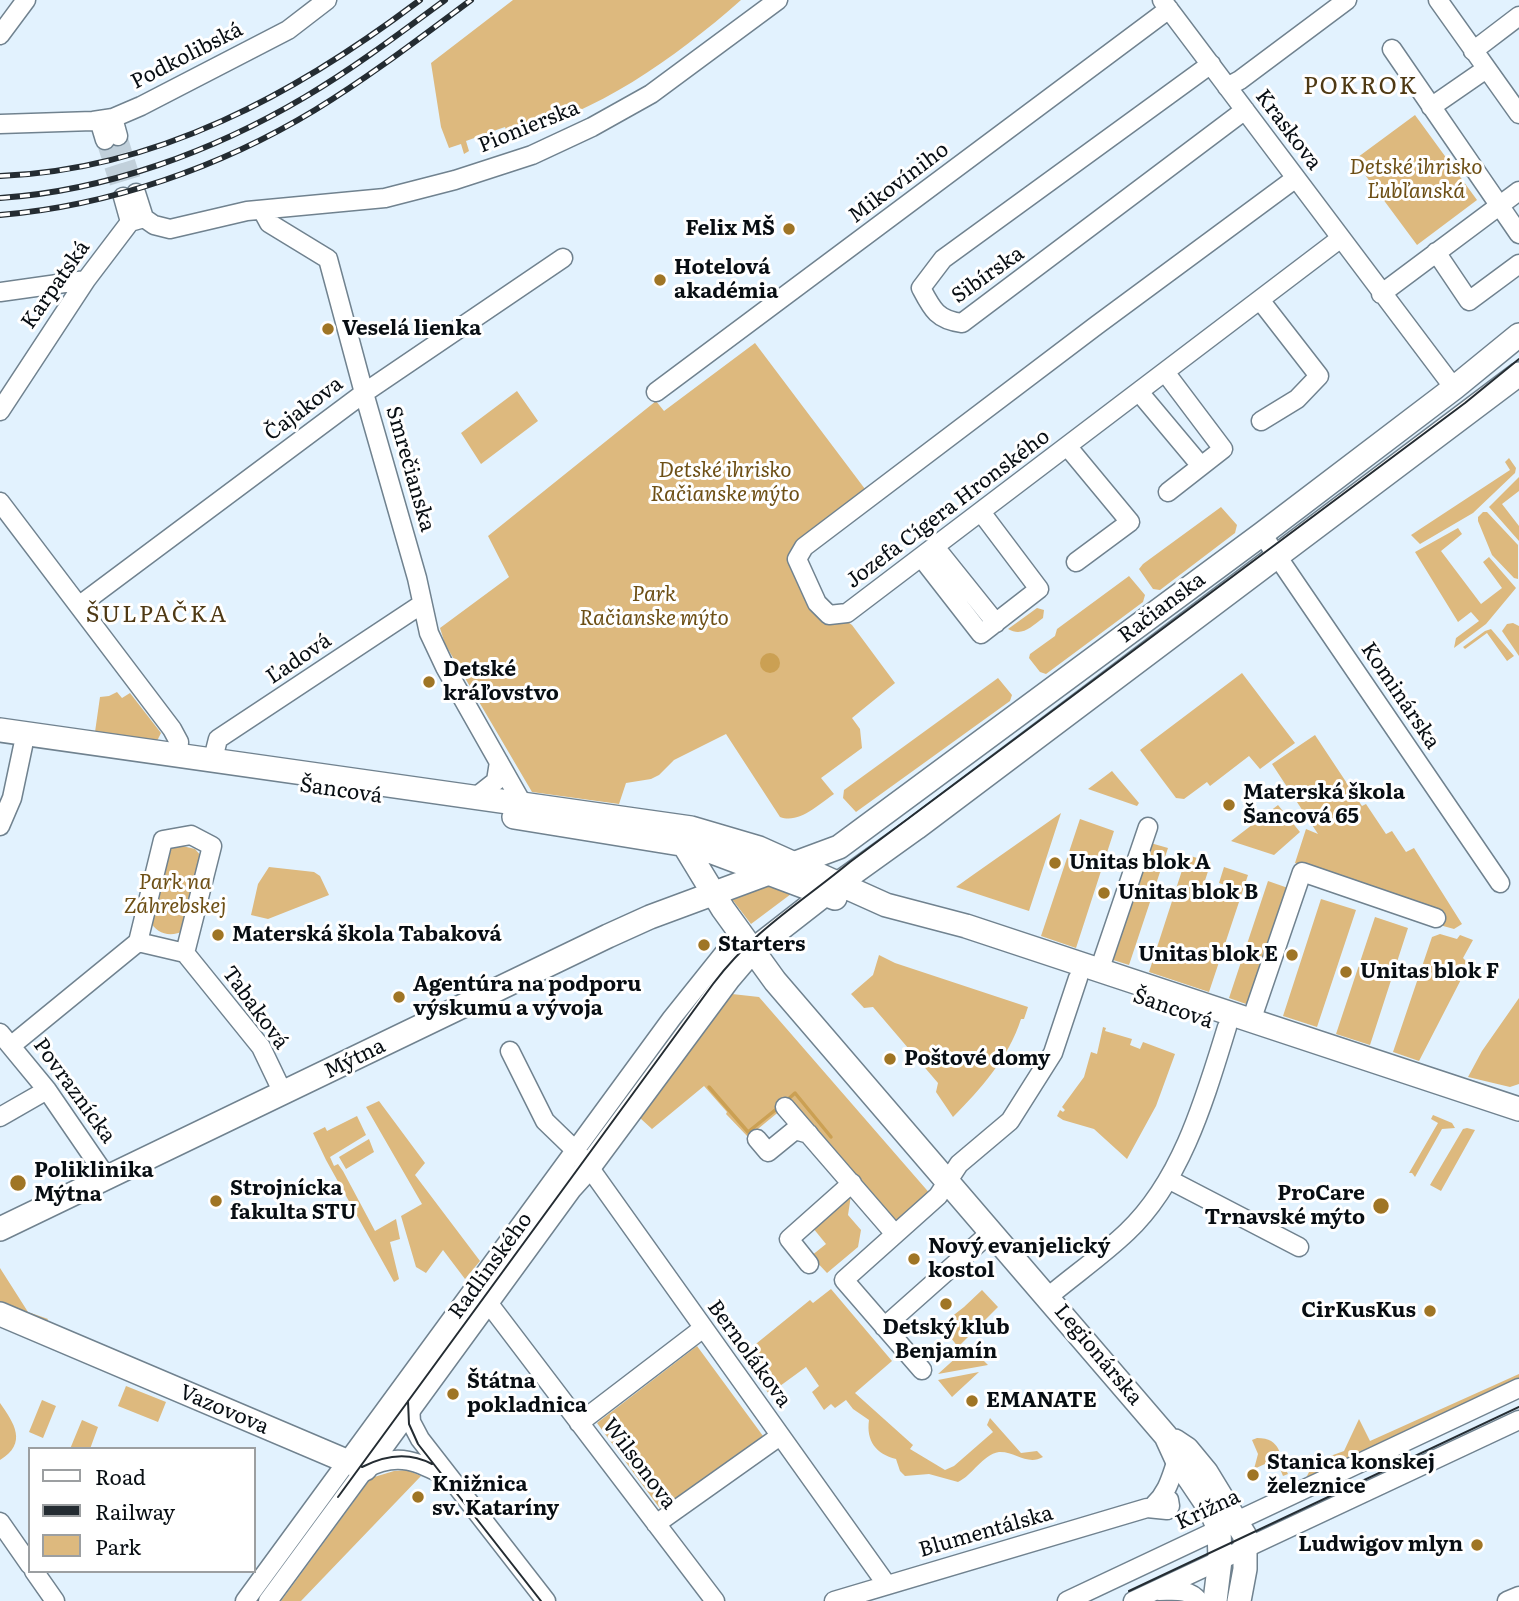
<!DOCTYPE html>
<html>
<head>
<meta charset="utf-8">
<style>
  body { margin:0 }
  #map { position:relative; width:1519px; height:1601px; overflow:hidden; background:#e2f2fe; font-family:Literata,serif }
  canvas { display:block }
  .legend { position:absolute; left:28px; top:1447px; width:228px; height:126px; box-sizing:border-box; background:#fff; border:2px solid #9c9fa1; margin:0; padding:9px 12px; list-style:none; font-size:21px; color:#080e13 }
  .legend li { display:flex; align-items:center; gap:14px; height:35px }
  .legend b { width:35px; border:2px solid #9c9fa1 }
</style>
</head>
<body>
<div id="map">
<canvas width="1519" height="1601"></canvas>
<ul class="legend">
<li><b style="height:9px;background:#fff"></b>Road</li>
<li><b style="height:9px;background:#242c32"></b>Railway</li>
<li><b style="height:19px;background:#ddb97e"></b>Park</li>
</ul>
</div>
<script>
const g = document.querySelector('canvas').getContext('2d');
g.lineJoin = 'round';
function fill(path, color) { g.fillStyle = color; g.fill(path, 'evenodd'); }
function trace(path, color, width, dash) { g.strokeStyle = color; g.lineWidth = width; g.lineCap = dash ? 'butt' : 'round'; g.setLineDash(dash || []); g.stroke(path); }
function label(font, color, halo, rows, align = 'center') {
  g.font = font + ' Literata,serif'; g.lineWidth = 6; g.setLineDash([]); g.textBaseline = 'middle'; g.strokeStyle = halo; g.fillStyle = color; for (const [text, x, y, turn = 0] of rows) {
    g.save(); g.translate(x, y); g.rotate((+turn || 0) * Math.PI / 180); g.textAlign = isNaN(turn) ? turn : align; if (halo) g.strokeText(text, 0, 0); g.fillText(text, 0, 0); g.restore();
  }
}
fill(new Path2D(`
  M513 0H741C673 60 597 113 509 136L505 127 482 135 485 145 481 146 477 137 466 141 469 151 464 154 461 144 449 148 441 127 431 63Z
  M1415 115 1477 200 1417 245 1354 160Z
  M755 343 868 493 799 545 808 598 818 618 833 622 844 619 852 625 895 683 852 718 860 729 862 748 821 778 834 794C818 805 799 824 780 817L726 734 674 760 659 775 651 779 626 783 619 804 532 792 445 644 440 628 509 577 488 536 656 401 664 411Z
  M517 391 538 421 481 464 461 433Z
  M1509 458 1516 468 1515 473 1473 513 1420 544 1411 535 1510 470 1505 462Z
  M1519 477V491L1502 504 1519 526V541L1489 507Z
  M1221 507 1237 525 1235 533 1160 590 1153 589 1139 569 1143 564Z
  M1483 512H1487L1518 545V579L1514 578 1492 555 1478 521V517Z
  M1458 528 1462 534 1441 551 1481 604 1502 588 1483 562 1489 557 1516 588 1486 624 1454 648 1456 638 1479 621 1471 612 1458 622 1415 552Z
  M1129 576 1145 595 1143 602 1046 674 1040 672 1029 658 1030 654 1055 636 1057 629Z
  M1037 608 1044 610 1043 618C1031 627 1022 637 1008 629Z
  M1513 623 1519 626V656L1502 631 1507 624Z
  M1491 629 1514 656 1507 661 1487 633 1465 649 1463 647 1485 631Z
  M1242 673 1295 743 1260 769 1249 756 1210 786 1207 782 1184 799 1176 798 1140 750Z
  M998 678 1012 695 1010 701 856 812 843 798 844 790Z
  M117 692 122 698 130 693 161 733 157 741 95 732 100 697 109 696Z
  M1315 735 1362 806 1366 804 1386 834 1392 831 1406 852 1414 848 1462 924 1454 929 1436 924 1419 906 1295 863 1306 829 1318 834 1272 764Z
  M1112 771 1139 803 1137 806 1088 789Z
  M1278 805 1300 832 1274 855 1231 841Z
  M1061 813 1029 911 956 887 970 877Z
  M1080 819 1114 831 1076 948 1041 936Z
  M1147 842 1168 848 1129 965 1110 959Z
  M178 845 195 849 202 857 184 931C171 937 156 935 150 920L167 850Z
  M1187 855 1211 862 1200 896 1213 901 1218 899 1220 893H1223L1225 885 1219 883 1224 867 1248 875 1209 992 1149 972Z
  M269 867 314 872 320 876 329 895 268 919 251 915 258 884Z
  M1268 881 1288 888 1249 1005 1229 998Z
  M763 886 795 891 751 924 728 894Z
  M1321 899 1356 910 1317 1027 1283 1016Z
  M1375 917 1408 928 1370 1045 1336 1034Z
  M1440 934 1457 939 1460 935 1473 940 1463 958 1469 964 1419 1061 1393 1052 1432 937Z
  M879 955 895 963 1028 1007 1024 1019H1021C1009 1057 981 1089 953 1117L936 1092 938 1083 873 1007 864 1008 851 994 873 975Z
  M732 994 759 997 932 1196 904 1220 894 1222 848 1171 851 1169 792 1101 748 1137 726 1114 727 1112 704 1086 652 1129 640 1118Z
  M1519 998V1084L1510 1087 1468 1077 1482 1051Z
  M1103 1027 1106 1028 1105 1031 1132 1039 1130 1045 1140 1049 1143 1042 1175 1054 1156 1106 1127 1159 1094 1129 1063 1120 1057 1116 1060 1110 1063 1112 1065 1110 1062 1107 1084 1077 1091 1052 1097 1054Z
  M379 1101 425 1163 415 1175 480 1261 465 1279 443 1250 426 1273 416 1267 401 1216 422 1204 366 1107Z
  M1433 1115 1452 1123 1455 1128 1442 1129 1415 1177 1412 1173H1409L1438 1123 1431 1119Z
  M357 1116 366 1135 330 1157 334 1166 338 1164 343 1171 375 1231 396 1219 400 1239 390 1242 399 1279 394 1282 326 1160 313 1133 325 1127 327 1131Z
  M1467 1128 1475 1130 1441 1191 1430 1185 1463 1129Z
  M369 1139 374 1152 346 1169 339 1157Z
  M851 1195 848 1215 861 1230 858 1247 827 1273 811 1256 826 1244 813 1228Z
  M0 1268 28 1312 48 1319 45 1325 0 1308Z
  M831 1289 892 1361 855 1393 913 1445 910 1449 945 1470 954 1466 993 1432 987 1425 990 1418 1021 1453 1037 1451 1043 1457C1027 1466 1015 1451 999 1452 982 1455 973 1475 958 1482L929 1474 905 1476 900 1471 896 1459C876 1454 866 1441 869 1420L853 1409 846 1400 835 1408 831 1404 824 1410 812 1392 819 1386 806 1367 769 1394 741 1356 810 1300 813 1303Z
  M982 1290 998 1307 958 1347 941 1325 964 1307Z
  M697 1346 763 1436 661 1510 597 1423Z
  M969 1346 988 1365 938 1374Z
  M979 1372 952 1397 938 1380Z
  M1519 1374V1380L1306 1478 1314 1462 1344 1451 1359 1419 1370 1441Z
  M126 1386 166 1402 158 1422 118 1406Z
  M42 1400 56 1406 43 1438 29 1432Z
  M0 1403C14 1423 28 1443 0 1460Z
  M82 1420 98 1427 90 1449H70Z
  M1257 1438C1282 1438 1279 1456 1288 1474L1283 1476 1276 1459 1254 1469 1258 1454 1252 1440Z
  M407 1470 421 1476 301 1601H281L371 1478 394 1471Z`), '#ddb97e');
fill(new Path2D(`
  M760 663a10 10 0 1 1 20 0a10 10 0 1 1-20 0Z`), '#cba053');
trace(new Path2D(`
  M709 1087 748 1132 779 1107
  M785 1102 795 1093 831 1137`), '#cba053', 3.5);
trace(new Path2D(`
  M118 136 136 193
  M105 140 123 197`), '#c1d0db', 18, [18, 9]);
const minor = new Path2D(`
  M1162 0 1454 388
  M1438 0 1519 114
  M0 35 26 0
  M1392 49 1519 234
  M1473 51 1519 16
  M1211 64 943 259 921 288C932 309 937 320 962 323L1245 110
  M1227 87 1240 80 1347 0
  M1431 107 1486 69
  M113 118 118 136
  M99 120 105 140
  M0 124 93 121 113 118 141 106 288 30 327 0
  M1296 178 1097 325 804 547 797 559 817 603 829 615 847 613 1341 238
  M136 193 144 218
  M123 197 130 222
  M262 210 269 223 328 259 364 393 417 578 429 633 445 667 522 803
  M130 222 144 218 154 225 170 229 247 211 385 198 455 180 532 155 592 127 651 94 778 0
  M1436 252 1469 301 1519 264
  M0 292 86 280
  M1381 294 1519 191
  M1260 300 1319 376 1297 399 1261 421
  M1165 372 1223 449 1168 492
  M656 392 1169 9
  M1139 392 1201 466
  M0 411 86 280 130 222
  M1067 446 1130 522 1076 562
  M0 502 172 729 179 742 178 754
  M1262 534 1500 883
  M935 547 996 623
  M921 557 981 634 1039 589 981 512
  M80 605 364 393 563 258
  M213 759 218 739 422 604
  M477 796 496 781 499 762
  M0 826 12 798 23 746
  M138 942 185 953
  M185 953 261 1047 283 1093
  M1099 971 1148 827
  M1251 1021 1302 872 1436 918
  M0 1033 47 1090 108 1179
  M12 1045 138 942 163 840 191 835 212 846 185 953
  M510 1051 545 1121 575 1150 589 1167 887 1585
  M785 1107 895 1234
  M0 1117 47 1090
  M757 1139 768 1152 795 1130 809 1134
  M1168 1179 1299 1247
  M809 1264 789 1239 852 1183
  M480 1292 715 1601
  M1048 1297C1074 1275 1103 1255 1127 1232 1182 1180 1205 1098 1227 1027
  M884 1327 991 1232
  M922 1370 844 1280 938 1196 959 1164 1010 1121 1053 1053 1078 978
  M410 1406 411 1422 420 1439 546 1601
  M579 1423 702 1329
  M1154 1505C1168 1492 1171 1477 1177 1460
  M0 1522 30 1565
  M656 1524 780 1436
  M34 1571 55 1601
  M1159 1591C1174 1591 1189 1588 1199 1601
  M245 1601 672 1018 740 933
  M268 1601 365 1469C398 1451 419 1462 449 1478
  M834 1601 1147 1508 1167 1510 1170 1506 1169 1500 1163 1497
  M1067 1601 1519 1388
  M1133 1601 1519 1420
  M1507 1601 1519 1596`);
const major = new Path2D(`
  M0 730 691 828 759 848 886 905 966 926 1519 1109
  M514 817 699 847 835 898
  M678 835 723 909 775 981 1166 1436 1177 1460 1210 1509 1219 1529 1220 1560 1215 1601
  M0 1229 608 936 650 917 839 847 1262 534 1454 388 1519 335
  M0 1314 365 1469 570 1188 589 1167 729 978 752 951 838 884 916 828 1519 374
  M1175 1441 1187 1449 1206 1472 1245 1536V1569L1239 1601`);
trace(minor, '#70828f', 21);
trace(major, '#70828f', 26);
trace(minor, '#fff', 18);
trace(major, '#fff', 23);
trace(new Path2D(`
  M408 1401 409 1424 418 1444 541 1601
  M362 1467C385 1455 408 1451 432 1464
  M338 1497 713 984C754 930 799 904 850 862L1465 403 1519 359
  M1129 1591 1519 1407`), '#242c32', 2);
const rail = new Path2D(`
  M0 176C157 170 297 93 420 0
  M0 198C106 191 214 151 305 97 354 68 399 34 445 0
  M0 215C109 206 221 167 315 110 369 77 420 38 471 0`);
trace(rail, '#242c32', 6);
trace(rail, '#fff', 3.5, [10]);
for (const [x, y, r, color] of [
  [789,229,7,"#9f7525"],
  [660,280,7,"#9f7525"],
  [328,329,7,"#9f7525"],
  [429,682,7,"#9f7525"],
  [1229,805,7,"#9f7525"],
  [1055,863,7,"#9f7525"],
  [1104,893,7,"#9f7525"],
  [218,935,7,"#9f7525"],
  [704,945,7,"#9f7525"],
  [1292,955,7,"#9f7525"],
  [1346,972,7,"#9f7525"],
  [399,997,7,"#9f7525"],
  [890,1059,7,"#9f7525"],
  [18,1183,9,"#9f7525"],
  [216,1201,7,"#9f7525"],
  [1381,1206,9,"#9f7525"],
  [914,1259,7,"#9f7525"],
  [946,1304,7,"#9f7525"],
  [1430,1311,7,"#9f7525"],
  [453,1394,7,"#9f7525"],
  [972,1401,7,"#9f7525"],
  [1253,1475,7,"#9f7525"],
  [418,1497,7,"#9f7525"],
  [1477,1545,7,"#9f7525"]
]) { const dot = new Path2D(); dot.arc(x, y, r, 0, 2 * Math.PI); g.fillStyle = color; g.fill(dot); trace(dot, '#fff', 2.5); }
label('21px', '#080e13', '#fff', [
  ["Podkolibská",187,56,-27],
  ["Pionierska",529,127,-22],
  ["Kraskova",1288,130,53],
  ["Mikovíniho",899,183,-37],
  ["Sibírska",988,275,-35],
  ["Karpatská",56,285,-55],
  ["Čajakova",304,409,-37],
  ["Smrečianska",410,469,74],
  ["Jozefa Cígera Hronského",948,509,-37],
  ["Račianska",1162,608,-37],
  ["Ľadová",299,659,-34],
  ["Kominárska",1400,696,56],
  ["Šancová",341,791,8],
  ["Tabaková",255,1008,54],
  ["Šancová",1173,1009,19],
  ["Mýtna",355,1059,-26],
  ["Povraznícka",74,1091,54],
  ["Radlinského",491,1266,-54],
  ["Bernolákova",749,1354,54],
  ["Legionárska",1098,1355,50],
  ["Vazovova",224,1410,23],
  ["Wilsonova",639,1464,53],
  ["Krížna",1208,1510,-25],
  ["Blumentálska",986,1532,-16]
]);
label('italic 21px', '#6d4f15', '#fff', [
  ["Detské ihrisko",1416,168],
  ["Ľubľanská",1416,192],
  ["Detské ihrisko",725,471],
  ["Račianske mýto",725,495],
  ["Park",654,595],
  ["Račianske mýto",654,619],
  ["Park na",175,883],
  ["Záhrebskej",175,907]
]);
label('bold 21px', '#080e13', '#fff', [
  ["Felix MŠ",775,229,"right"],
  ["Hotelová",674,268],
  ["akadémia",674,292],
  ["Veselá lienka",342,329],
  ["Detské",443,670],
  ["kráľovstvo",443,694],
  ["Materská škola",1243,793],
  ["Šancová 65",1243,817],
  ["Unitas blok A",1069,863],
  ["Unitas blok B",1118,893],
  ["Materská škola Tabaková",232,935],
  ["Starters",718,945],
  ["Unitas blok E",1278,955,"right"],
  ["Unitas blok F",1360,972],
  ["Agentúra na podporu",413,985],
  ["výskumu a vývoja",413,1009],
  ["Poštové domy",904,1059],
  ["Poliklinika",34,1171],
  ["Mýtna",34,1195],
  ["Strojnícka",230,1189],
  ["fakulta STU",230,1213],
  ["ProCare",1365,1194,"right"],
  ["Trnavské mýto",1365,1218,"right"],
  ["Nový evanjelický",928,1247],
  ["kostol",928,1271],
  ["CirKusKus",1416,1311,"right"],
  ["Detský klub",946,1328,"center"],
  ["Benjamín",946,1352,"center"],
  ["Štátna",467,1382],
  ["pokladnica",467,1406],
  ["EMANATE",986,1401],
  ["Stanica konskej",1267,1463],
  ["železnice",1267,1487],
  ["Knižnica",432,1485],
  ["sv. Kataríny",432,1509],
  ["Ludwigov mlyn",1463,1545,"right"]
], 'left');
g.letterSpacing = '2px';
label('23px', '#4e3914', '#fff', [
  ["ŠULPAČKA",157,615]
]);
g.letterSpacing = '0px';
g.letterSpacing = '2px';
label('24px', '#4e3914', '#fff', [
  ["POKROK",1361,87]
]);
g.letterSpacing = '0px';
</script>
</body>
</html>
